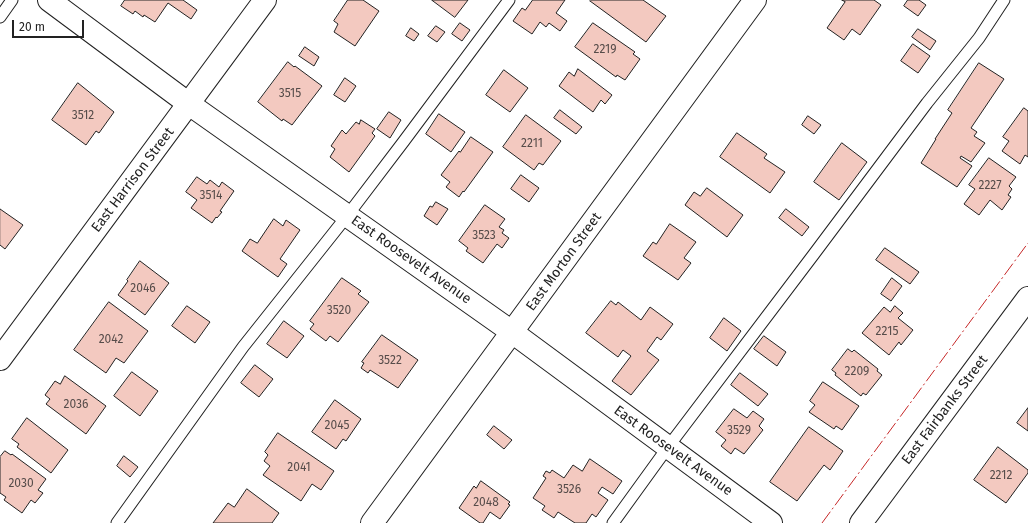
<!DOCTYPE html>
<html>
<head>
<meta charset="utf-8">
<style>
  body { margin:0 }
  #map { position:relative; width:1028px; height:523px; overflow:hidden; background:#fff; font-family:"Fira Sans",sans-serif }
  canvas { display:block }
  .scale { position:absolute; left:12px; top:20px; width:72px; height:18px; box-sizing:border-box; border:2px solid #222; border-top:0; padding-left:5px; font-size:12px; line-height:14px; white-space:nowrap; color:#222; -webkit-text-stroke:3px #fff; paint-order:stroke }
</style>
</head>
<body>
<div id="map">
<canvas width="1028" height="523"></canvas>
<div class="scale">20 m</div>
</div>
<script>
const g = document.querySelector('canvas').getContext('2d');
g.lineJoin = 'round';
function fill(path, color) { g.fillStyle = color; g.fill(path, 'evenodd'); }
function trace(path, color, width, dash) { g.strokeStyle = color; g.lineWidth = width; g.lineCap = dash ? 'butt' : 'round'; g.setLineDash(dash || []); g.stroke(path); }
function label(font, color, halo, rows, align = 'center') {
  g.font = font + ' "Fira Sans",sans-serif'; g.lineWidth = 3; g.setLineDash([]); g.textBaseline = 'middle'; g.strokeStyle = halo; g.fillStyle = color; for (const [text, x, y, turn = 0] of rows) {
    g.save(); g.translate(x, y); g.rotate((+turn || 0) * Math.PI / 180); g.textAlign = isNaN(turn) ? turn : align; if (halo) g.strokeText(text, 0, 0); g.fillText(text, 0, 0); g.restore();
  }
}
const building = new Path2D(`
  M125 0H183L197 10 191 19 168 3 155 22 144 15 143 17 135 11 133 14 121 6Z
  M348 0H363L379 11 355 46 334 32 338 24 334 21Z
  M432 0H468L455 17Z
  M533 0H565L556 13 567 21 560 31 549 23 546 27 540 22 532 34 513 21 522 8 525 10Z
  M591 0H643L666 16 646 42 590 1Z
  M842 0H874L881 5 860 35 852 29 844 40 827 28 845 2Z
  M908 0H919L926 5 918 16 904 6Z
  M460 23 470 30 462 41 452 34Z
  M593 23 635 52 633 54 640 59 625 80 617 75 616 77 575 47Z
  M436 26 445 32 437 42 428 36Z
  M411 28 419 34 414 41 406 36Z
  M918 29 936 41 930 50 912 37Z
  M913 44 930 56 918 73 901 61Z
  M305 47 319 57 314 66 299 56Z
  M288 62 294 67 295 66 322 86 292 125 283 119 282 121 258 102Z
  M979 63 1004 79 971 128 977 132 974 136 985 143 971 162 961 156 960 158 972 166 957 187 921 163 936 139H935L952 113 948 110Z
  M578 69 612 95 605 104 601 100 593 112 559 86 569 72 574 76Z
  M504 70 528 88 510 112 486 95Z
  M345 78 356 86 345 102 334 95Z
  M78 83 114 112 99 133 96 131 86 145 52 120Z
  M1024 108 1028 111V157L1025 155 1020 164 1002 151 1009 141 1003 137Z
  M560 110 582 127 576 134 554 118Z
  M389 112 401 120 390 138 377 129Z
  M439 114 465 132 451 152 426 134Z
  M526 115 561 141 543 165 539 163 534 170 503 147Z
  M808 116 821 125 814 134 802 125Z
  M361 120 375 129 372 133 375 136 349 172 330 157 335 149 331 146 342 130 346 134 356 122 359 124Z
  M737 133 767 154 764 158 785 172 770 193 720 157Z
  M471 137 493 152 464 192 463 191 459 197 446 187 450 182 441 175 459 151 460 152Z
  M842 143 867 162 839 200 814 182Z
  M989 158 1016 177 1009 186 1012 189 1008 195 1011 197 1002 210 990 200 979 215 964 204 975 189 969 185Z
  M521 175 539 188 529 202 511 189Z
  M197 177 207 184 210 180 219 187 222 182 234 191 220 211 222 212 217 218 216 217 212 223 191 208 197 200 186 192Z
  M707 188 743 215 727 237 685 205 694 192 700 196Z
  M436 202 448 209 437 225 424 216 430 206 432 207Z
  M485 205 505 219 499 227 504 230 502 233 509 238 502 248 497 244 483 263 466 251 468 248 459 241Z
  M0 209 23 225 5 249 0 245Z
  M786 209 809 227 802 236 779 218Z
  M274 219 283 226 286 220 300 230 280 259 287 264 278 277 242 251 250 239 257 243Z
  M670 224 696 242 684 258 691 263 678 280 643 256 653 242 656 244Z
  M885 248 919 272 910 284 876 260Z
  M140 261 169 283 145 315 118 295 128 281 127 280Z
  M342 278 361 291 358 294 369 302 338 342 330 336 326 341 310 329 314 324 310 321Z
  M892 278 902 286 891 301 881 294Z
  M611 301 616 305 618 302 641 320 650 307 673 324 661 340 657 337 647 351 659 360 631 395 612 381 631 356 623 350 618 357 586 333Z
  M109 302 148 331 124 363 116 358 106 373 74 350Z
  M187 306 210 322 195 343 172 326Z
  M895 306 903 313 898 318 913 330 901 345 899 342 889 355 862 333 884 307 890 312Z
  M724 318 741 331 727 351 710 338Z
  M284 321 304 336 287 358 267 344Z
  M382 335 418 360 398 388 370 370 368 373 361 368 364 363 362 362Z
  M764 336 786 352 777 366 754 349Z
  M848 349 852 352 854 350 878 369 877 371 882 375 866 395 863 393 861 396 835 375 836 373 832 370Z
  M255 365 273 379 259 397 241 383Z
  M132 372 158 391 140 416 114 396Z
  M740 373 768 394 758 406 731 385Z
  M65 376 106 406 86 434 46 404 50 399 45 395 55 381 60 384Z
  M823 382 859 406 842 430 836 426 834 429 809 412 815 405 810 401Z
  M335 400 361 419 346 441 343 439 336 449 312 432Z
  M1028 408V431L1017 423Z
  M734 409 747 418 753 411 764 419 759 426 763 430 744 454 735 448 731 454 721 446 726 440 716 432Z
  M27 418 68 450 51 473 17 447 19 444 12 439Z
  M494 426 512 440 504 449 487 435Z
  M809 427 843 451 830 470 824 465 797 501 770 482Z
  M278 433 334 471 321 490 312 484 301 501 263 475 270 466 264 461 268 455 265 452Z
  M998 447 1028 470V473L1006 503 974 480Z
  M5 451 11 455 12 454 46 479 38 490 43 493 35 503 31 500 22 513 4 500 6 497 0 493V457Z
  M124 456 138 467 130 477 117 466Z
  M590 459 622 481 613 494 602 487 598 493 608 500 596 517 592 514 586 523H575L558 512 554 518 542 510 545 506 533 498 546 478 543 476 546 471 550 473 552 470 564 478 573 465 582 471Z
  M481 481 510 502 508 504 510 505 500 519 490 512 483 523H480L459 508 474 486 476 488Z
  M247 489 279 513 272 523H213L228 503 234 507Z`);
fill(building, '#f3c9c0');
trace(building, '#222', 1);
const service = new Path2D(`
  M0 17 12 0
  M117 523 243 347 347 216 404 141 509 0
  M613 523 668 447 814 254 927 103 979 38 1004 0`);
const minor = new Path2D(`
  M0 359 265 0
  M372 523 755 0
  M861 523 1028 298`);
const tertiary = new Path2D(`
  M49 0 189 104 512 332 771 523`);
trace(service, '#222', 13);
trace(minor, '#222', 24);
trace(tertiary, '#222', 24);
trace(service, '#fff', 11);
trace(minor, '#fff', 22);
trace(tertiary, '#fff', 22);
trace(new Path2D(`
  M822 523 1028 243`), '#c62828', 1, [14, 3, 2, 3]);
label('12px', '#564c4a', null, [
  ["2219",605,50],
  ["3515",290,94],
  ["3512",83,116],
  ["2211",532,144],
  ["2227",990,186],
  ["3514",211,196],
  ["3523",484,236],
  ["2046",143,289],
  ["3520",339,311],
  ["2215",887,332],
  ["2042",111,340],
  ["3522",390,361],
  ["2209",857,372],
  ["2036",76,405],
  ["2045",337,426],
  ["3529",739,431],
  ["2041",299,468],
  ["2212",1001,476],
  ["2030",21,484],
  ["3526",569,490],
  ["2048",486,503]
]);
label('14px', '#222', '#fff', [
  ["East Harrison Street",133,180,-53],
  ["East Roosevelt Avenue",411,260,35],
  ["East Morton Street",564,262,-54],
  ["East Fairbanks Street",945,410,-53],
  ["East Roosevelt Avenue",673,451,36]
]);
</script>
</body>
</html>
